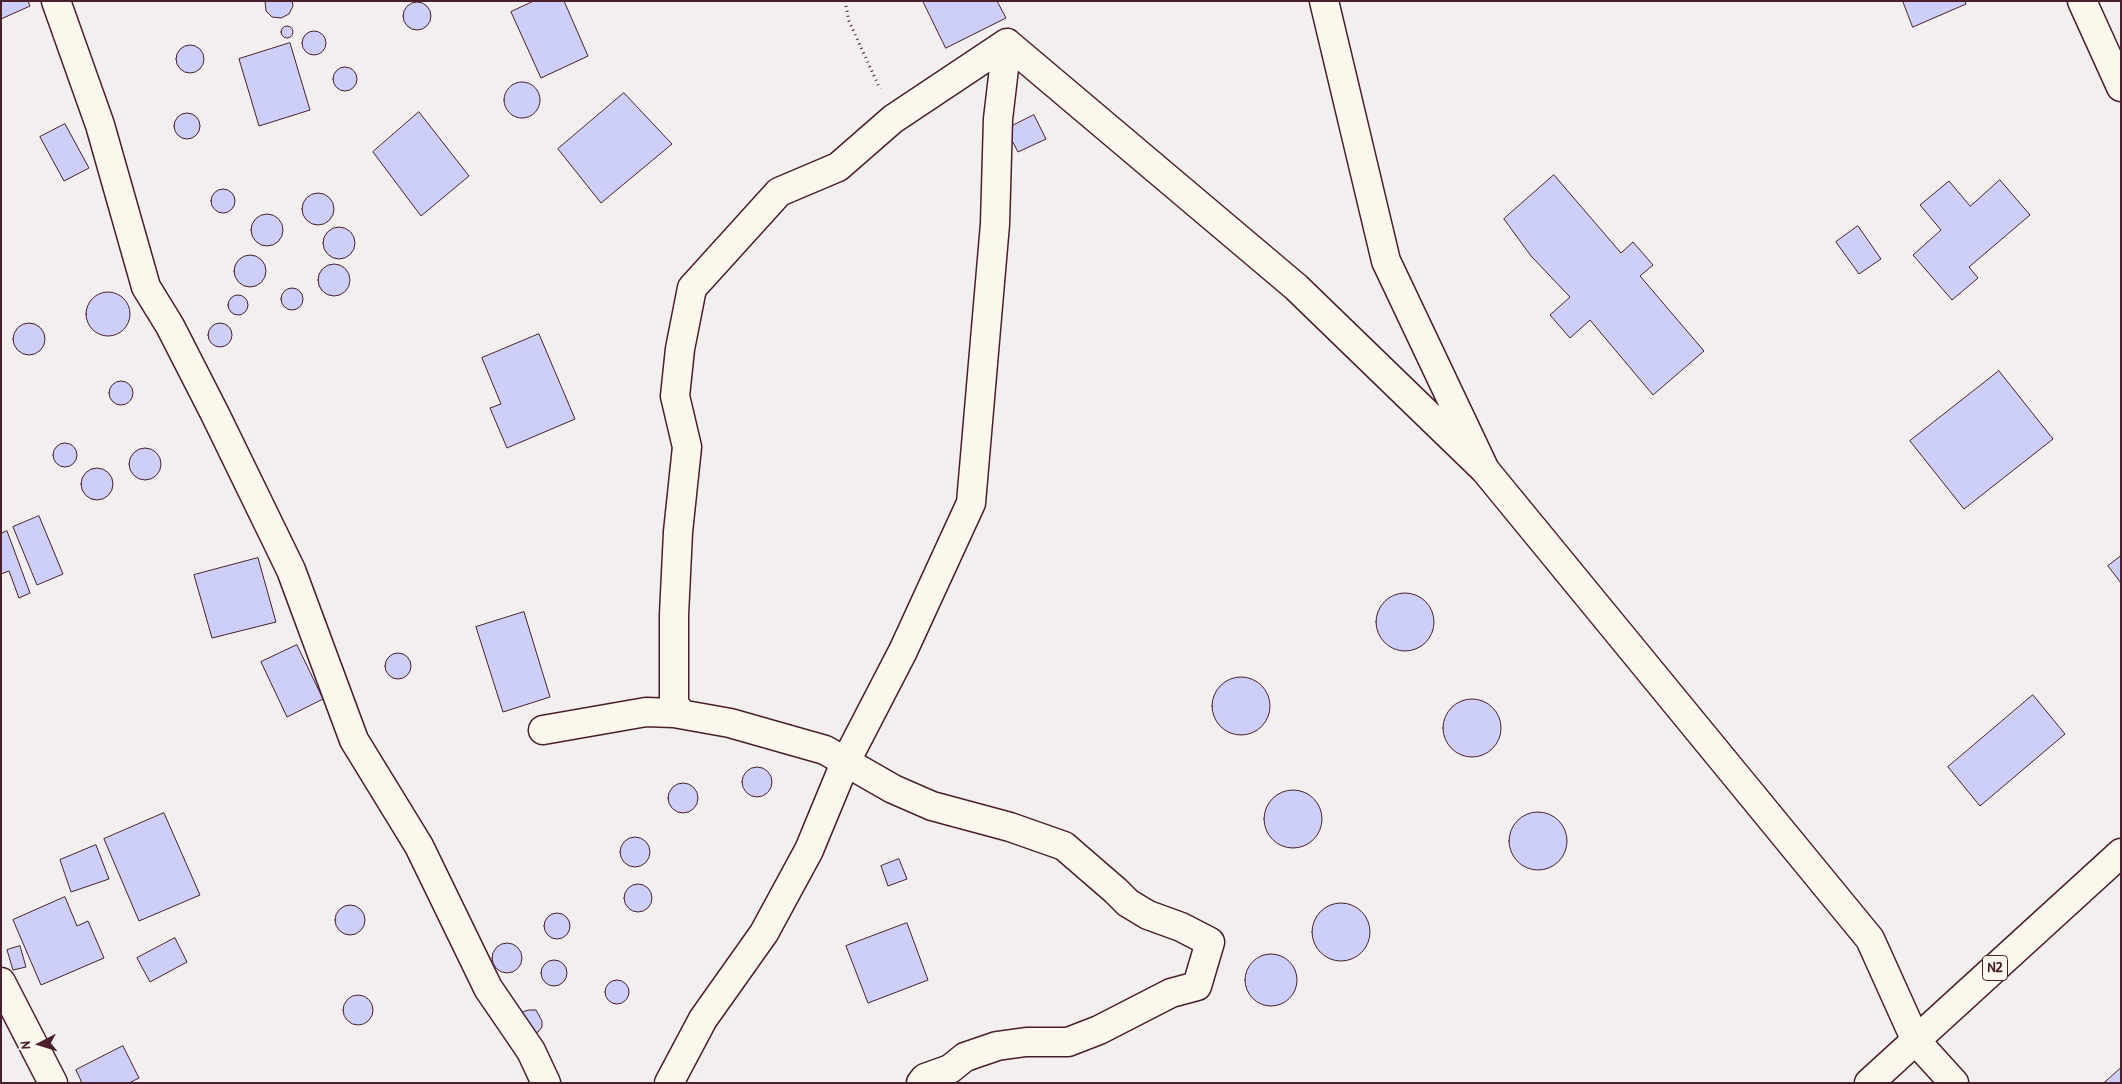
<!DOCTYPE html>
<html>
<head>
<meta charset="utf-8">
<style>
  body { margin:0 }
  #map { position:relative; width:2122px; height:1084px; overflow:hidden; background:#f2efee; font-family:"Patrick Hand",sans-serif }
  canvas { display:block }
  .frame { position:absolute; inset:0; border:2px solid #4a1f2b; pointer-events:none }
  .north { position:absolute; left:15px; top:1019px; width:50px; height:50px; -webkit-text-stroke:4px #fbf7ec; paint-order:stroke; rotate:265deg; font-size:14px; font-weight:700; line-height:20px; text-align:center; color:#4a1f2b }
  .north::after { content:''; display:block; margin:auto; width:18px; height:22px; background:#4a1f2b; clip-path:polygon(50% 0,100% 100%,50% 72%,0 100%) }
</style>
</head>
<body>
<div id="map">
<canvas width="2122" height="1084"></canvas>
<div class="frame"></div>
<div class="north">N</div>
</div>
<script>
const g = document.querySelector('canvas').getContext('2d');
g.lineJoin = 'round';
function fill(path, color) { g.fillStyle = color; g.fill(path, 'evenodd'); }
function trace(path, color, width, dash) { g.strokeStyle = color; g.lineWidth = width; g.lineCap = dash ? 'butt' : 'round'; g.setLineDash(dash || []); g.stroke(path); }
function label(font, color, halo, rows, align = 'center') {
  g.font = font + ' "Patrick Hand",sans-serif'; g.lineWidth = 4; g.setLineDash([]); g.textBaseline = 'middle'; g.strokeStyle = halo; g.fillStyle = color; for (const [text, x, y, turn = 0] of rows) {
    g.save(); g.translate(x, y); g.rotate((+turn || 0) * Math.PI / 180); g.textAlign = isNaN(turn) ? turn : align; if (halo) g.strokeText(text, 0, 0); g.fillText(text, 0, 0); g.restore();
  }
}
const building = new Path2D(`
  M1 1H28L30 6 1 19Z
  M292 1 293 6 289 14 281 18 272 17 266 11 265 1Z
  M534 1H564L588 56 541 78 511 12Z
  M923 1H997L1006 18 946 48Z
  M1903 1H1965L1966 4 1913 27Z
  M403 16a14 14 0 1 1 28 0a14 14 0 1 1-28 0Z
  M281 32a6 6 0 1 1 12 0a6 6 0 1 1-12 0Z
  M302 43a12 12 0 1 1 24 0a12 12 0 1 1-24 0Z
  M290 43 310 110 259 126 239 59Z
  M176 59a14 14 0 1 1 28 0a14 14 0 1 1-28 0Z
  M333 79a12 12 0 1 1 24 0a12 12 0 1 1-24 0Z
  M504 100a18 18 0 1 1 36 0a18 18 0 1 1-36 0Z
  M624 93 672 144 601 203 558 149Z
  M419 112 469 176 421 216 373 152Z
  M174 126a13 13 0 1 1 26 0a13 13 0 1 1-26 0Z
  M1034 115 1046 139 1018 152 1006 129Z
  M65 124 89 168 64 181 40 137Z
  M1554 175 1621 253 1633 242 1653 265 1640 276 1704 351 1653 395 1590 320 1570 338 1550 315 1570 297 1531 256 1504 219Z
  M2000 180 2030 215 1969 267 1978 278 1952 300 1913 255 1941 230 1920 205 1949 181 1970 206Z
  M211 201a12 12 0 1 1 24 0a12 12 0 1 1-24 0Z
  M302 209a16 16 0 1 1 32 0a16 16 0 1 1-32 0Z
  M251 230a16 16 0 1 1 32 0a16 16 0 1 1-32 0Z
  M1858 226 1881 259 1859 274 1836 242Z
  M323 243a16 16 0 1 1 32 0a16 16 0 1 1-32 0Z
  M234 271a16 16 0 1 1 32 0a16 16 0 1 1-32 0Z
  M318 280a16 16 0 1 1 32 0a16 16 0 1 1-32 0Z
  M281 299a11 11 0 1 1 22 0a11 11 0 1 1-22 0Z
  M86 314a22 22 0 1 1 44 0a22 22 0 1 1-44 0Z
  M228 305a10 10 0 1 1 20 0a10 10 0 1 1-20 0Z
  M208 335a12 12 0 1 1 24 0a12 12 0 1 1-24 0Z
  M13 339a16 16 0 1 1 32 0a16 16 0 1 1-32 0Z
  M539 334 575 419 507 448 490 408 501 404 482 358Z
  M1999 371 2053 439 1964 509 1910 441Z
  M109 393a12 12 0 1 1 24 0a12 12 0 1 1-24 0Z
  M53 455a12 12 0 1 1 24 0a12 12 0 1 1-24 0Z
  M129 464a16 16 0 1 1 32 0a16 16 0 1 1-32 0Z
  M81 484a16 16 0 1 1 32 0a16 16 0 1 1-32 0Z
  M39 516 63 574 37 585 13 527Z
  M7 531 30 593 19 598 9 571 1 574V534Z
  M2121 556V583L2108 566Z
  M258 558 276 622 212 638 194 575Z
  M1376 622a29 29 0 1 1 58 0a29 29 0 1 1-58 0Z
  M524 612 550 697 503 712 476 627Z
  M297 645 323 699 287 717 261 662Z
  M385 666a13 13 0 1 1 26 0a13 13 0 1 1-26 0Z
  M1212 706a29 29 0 1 1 58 0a29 29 0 1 1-58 0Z
  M2033 695 2065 734 1980 806 1948 767Z
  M1443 728a29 29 0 1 1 58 0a29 29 0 1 1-58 0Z
  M742 782a15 15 0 1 1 30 0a15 15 0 1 1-30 0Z
  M668 798a15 15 0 1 1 30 0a15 15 0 1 1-30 0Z
  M1264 819a29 29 0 1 1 58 0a29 29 0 1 1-58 0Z
  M1509 841a29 29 0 1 1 58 0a29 29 0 1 1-58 0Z
  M164 813 200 895 139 921 104 839Z
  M620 852a15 15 0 1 1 30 0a15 15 0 1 1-30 0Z
  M96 845 109 879 71 892 60 860Z
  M899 859 907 879 888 886 881 866Z
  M624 898a14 14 0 1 1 28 0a14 14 0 1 1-28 0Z
  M65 897 77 926 88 921 104 958 41 985 13 920Z
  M1312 932a29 29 0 1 1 58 0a29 29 0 1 1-58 0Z
  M335 920a15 15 0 1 1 30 0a15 15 0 1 1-30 0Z
  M544 926a13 13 0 1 1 26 0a13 13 0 1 1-26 0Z
  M907 923 928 980 868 1003 846 946Z
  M175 938 187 962 150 982 137 958Z
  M492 958a15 15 0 1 1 30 0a15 15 0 1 1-30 0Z
  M20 946 26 967 13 970 7 950Z
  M1245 980a26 26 0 1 1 52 0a26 26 0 1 1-52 0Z
  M541 973a13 13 0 1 1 26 0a13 13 0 1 1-26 0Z
  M605 992a12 12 0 1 1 24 0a12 12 0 1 1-24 0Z
  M343 1010a15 15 0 1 1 30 0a15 15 0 1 1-30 0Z
  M529 1010H536L542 1021V1027L538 1032 532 1035 519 1017 523 1012Z
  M123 1046 139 1078 129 1083H82L76 1070Z
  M2121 1068V1083H2104Z`);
fill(building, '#cdcff8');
trace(building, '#4a1f2b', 1);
const street = new Path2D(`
  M56 1 100 125 146 287 170 326 215 414 291 570 354 740 419 846 488 988 531 1051 546 1083
  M1324 1 1386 261 1485 470 1870 939 1916 1041 1954 1083
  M2082 1 2121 87
  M678 709 674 713V615L678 532 687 447 675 396 680 349 692 288 779 192 838 167 893 119 1007 43 1296 287 1485 470
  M543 730 646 712 674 713 730 723 825 750 893 789 932 806 1010 827 1064 846 1116 891 1128 903 1148 915 1181 927 1210 942 1197 986 1171 993 1099 1030 1068 1042H1026L997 1046 965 1057 950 1069 925 1078 921 1083
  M1 982 53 1083
  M669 1083 703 1019 764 933 809 850 845 763 903 651 971 503 995 224 998 119 1007 43`);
const highway = new Path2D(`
  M1869 1083 2121 853`);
trace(street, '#4a1f2b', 31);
trace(highway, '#4a1f2b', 31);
trace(new Path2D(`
  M845 1 849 21 880 89`), '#4a1f2b', 3, [1, 4]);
trace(street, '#fbf7ec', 28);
trace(highway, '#fbf7ec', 28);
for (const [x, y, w] of [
  [1995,968,25]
]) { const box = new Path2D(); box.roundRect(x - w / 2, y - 12.5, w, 25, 4); g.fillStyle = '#fbf7ec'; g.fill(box); trace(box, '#4a1f2b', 1); }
label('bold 15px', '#4a1f2b', null, [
  ["N2",1995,968]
]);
</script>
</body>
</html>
